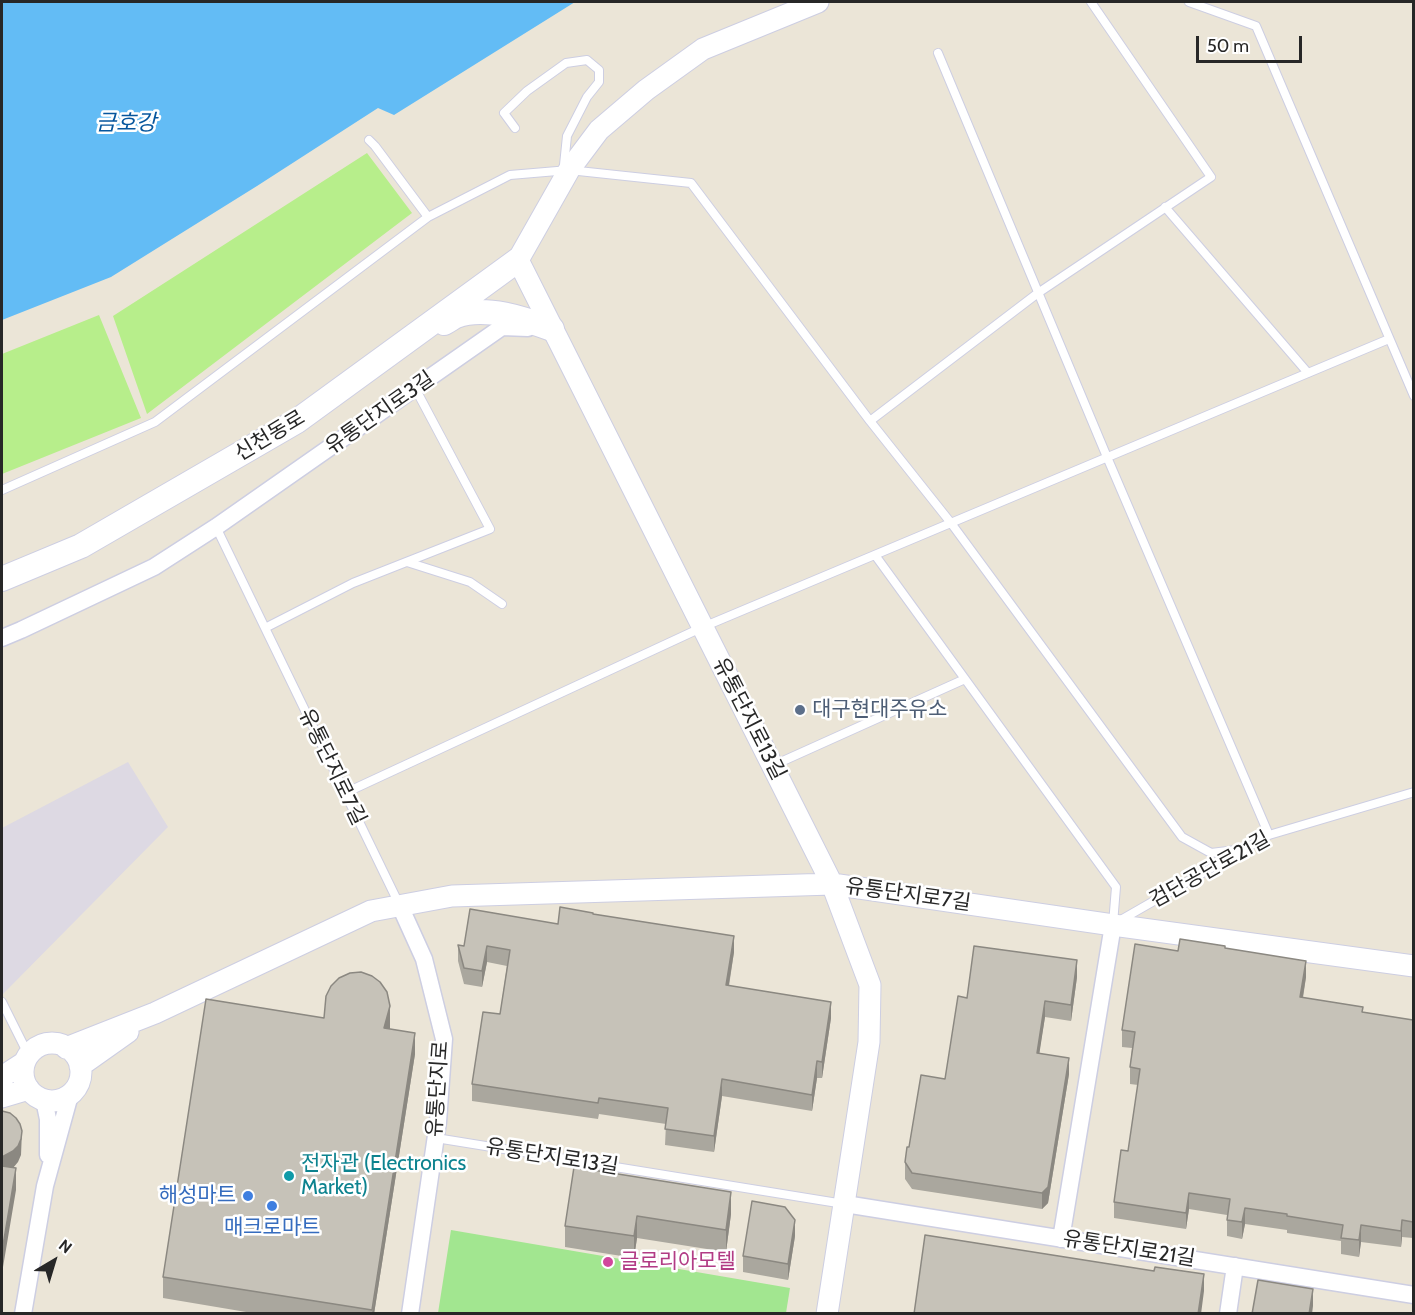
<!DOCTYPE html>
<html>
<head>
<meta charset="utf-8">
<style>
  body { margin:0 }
  #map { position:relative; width:1415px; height:1315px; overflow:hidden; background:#ebe5d7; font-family:Cabin,sans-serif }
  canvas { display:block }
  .frame { position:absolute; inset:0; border:3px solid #272727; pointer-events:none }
  .north { position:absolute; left:24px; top:1231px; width:60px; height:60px; -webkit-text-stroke:4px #fff; paint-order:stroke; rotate:38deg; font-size:16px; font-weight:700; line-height:24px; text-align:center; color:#272727 }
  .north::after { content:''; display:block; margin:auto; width:21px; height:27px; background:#272727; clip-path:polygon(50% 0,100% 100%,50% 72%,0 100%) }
  .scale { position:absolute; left:1196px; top:36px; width:106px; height:27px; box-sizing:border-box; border:3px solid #272727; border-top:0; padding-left:8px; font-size:18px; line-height:21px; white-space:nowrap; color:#272727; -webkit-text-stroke:4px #fff; paint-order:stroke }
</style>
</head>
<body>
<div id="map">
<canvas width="1415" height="1315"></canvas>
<div class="frame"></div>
<div class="north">N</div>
<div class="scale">50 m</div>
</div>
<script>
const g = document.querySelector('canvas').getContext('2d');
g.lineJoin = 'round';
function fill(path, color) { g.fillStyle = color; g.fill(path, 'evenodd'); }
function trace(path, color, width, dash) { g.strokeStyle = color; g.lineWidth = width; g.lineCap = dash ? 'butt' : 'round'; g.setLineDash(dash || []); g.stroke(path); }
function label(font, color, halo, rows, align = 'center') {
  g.font = font + ' Cabin,"Noto Sans KR",sans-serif'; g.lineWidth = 5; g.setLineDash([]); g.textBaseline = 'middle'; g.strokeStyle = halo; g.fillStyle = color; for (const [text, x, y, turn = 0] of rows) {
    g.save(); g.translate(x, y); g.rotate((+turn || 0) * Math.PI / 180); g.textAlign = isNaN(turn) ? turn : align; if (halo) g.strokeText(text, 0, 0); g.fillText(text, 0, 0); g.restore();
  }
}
fill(new Path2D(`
  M128 762 168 827 2 995V828Z`), '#ddd9e3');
fill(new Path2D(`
  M451 1230 790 1288 786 1313H438Z`), '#a2e690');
fill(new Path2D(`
  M367 153 412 213 147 414 113 316Z
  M99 315 141 418 2 474V354Z`), '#b7ee8b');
fill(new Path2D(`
  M2 2H575L394 115 378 108 257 186 111 277 2 320Z`), '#63bcf5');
const service = new Path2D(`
  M1189 2 1256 26 1414 396
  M938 53 1107 457 1269 835
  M515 128 504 113 527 91 566 63 587 60 599 70V82L587 97 567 136 564 165 566 168
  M369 140 375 146 428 217 510 175 569 170 691 183 870 421 951 523 1182 837 1211 853 1244 849
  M1165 207 1308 373
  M870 421 1038 293 1211 177 1091 2
  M2 490 155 422 428 217
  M216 527 399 904
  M875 555 1116 887 1113 924
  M407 562 470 582 502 604
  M265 628 353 583 490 529 415 388
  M774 765 965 679
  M345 793 703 627 1389 339
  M1119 921 1269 835 1414 792
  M2 1002 29 1056
  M436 1138 844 1204`);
const minor = new Path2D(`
  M2 638 21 630 154 567 216 527 502 327 528 328
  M400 906 424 959 444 1039 438 1122 410 1314
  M44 1100 48 1119V1155
  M845 1204 1414 1295
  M1061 1239 1113 925
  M23 1314 45 1186 70 1095
  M1228 1314 1235 1266`);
const tertiary = new Path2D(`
  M818 2 703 49 646 90 599 130 569 170 518 260 832 884 870 985 869 1042 827 1314
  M23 1072a29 29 0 1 1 58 0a29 29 0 1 1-58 0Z
  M66 1048 155 1013 371 911 452 896 832 884 1113 925 1414 966
  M80 1066 128 1032
  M2 1077 25 1062
  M2 1097 29 1089`);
const secondary = new Path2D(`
  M444 323C448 321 452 318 456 316 485 305 525 319 552 329
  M2 579 81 546 297 421 518 260`);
trace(service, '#cdcee2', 10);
trace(minor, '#cdcee2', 19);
trace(tertiary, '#cdcee2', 23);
trace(secondary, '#cdcee2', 26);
trace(service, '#fff', 8);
trace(minor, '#fff', 16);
trace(tertiary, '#fff', 21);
trace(secondary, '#fff', 24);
fill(new Path2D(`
  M593 914 734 952 729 986 831 1018 822 1078H817L812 1111 722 1096 714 1152 665 1145 666 1124 599 1114 598 1119 472 1101V1084L500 1014 507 966 487 962 482 987 464 984 458 961V945L464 946 558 924Z
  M1225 948 1306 977 1303 998 1363 1012 1413 1020V1238L1402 1237 1401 1247 1361 1242 1359 1257 1341 1254V1241L1287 1233V1230L1245 1224 1242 1239 1227 1236V1215L1189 1209 1186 1229 1114 1218V1202L1128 1151 1138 1085 1130 1084V1067L1132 1048 1122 1047V1030L1178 951Z
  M1077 977 1071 1021 1045 1017 1039 1053 1069 1074 1048 1203 1042 1209 912 1189 905 1179V1162L909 1147 945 1079 967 998Z
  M324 1018 390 1029 415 1054 374 1314H258L163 1298V1277Z
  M574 1167 731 1214 726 1252 637 1238 634 1258 565 1247V1226Z
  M795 1236 788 1280 743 1272V1256Z`), '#aaa79e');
fill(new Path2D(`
  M734 936V952L726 1002V985Z
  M487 946V962L482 987V971Z
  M1077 960V977L1071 1021V1005Z
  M1306 961V977L1300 1014V997Z
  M1045 1001V1017L1037 1069V1053Z
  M831 1002V1018L822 1078V1062Z
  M390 1006V1028L384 1050V1028Z
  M415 1033V1054L374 1314H372Z
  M1069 1058V1074L1048 1203 1042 1209V1193Z
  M817 1061V1078L812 1111V1095Z
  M722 1079V1096L714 1152V1136Z
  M22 1131 21 1155 18 1162 13 1168 2 1174V1157Z
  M16 1168V1190L2 1273V1251Z
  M731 1192V1214L726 1252V1230Z
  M1189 1193V1209L1186 1229V1213Z
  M1245 1208V1224L1242 1239V1222Z
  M637 1216V1238L634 1258V1236Z
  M795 1220V1236L788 1280V1264Z
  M1402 1220V1237L1401 1247V1231Z
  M1361 1225V1242L1359 1257V1240Z
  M1204 1274V1291L1201 1314H1198Z
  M1313 1289V1306L1312 1314H1309Z`), '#8b8881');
const building = new Path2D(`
  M560 907 593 913V914L734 936 726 985 831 1002 822 1062 817 1061 812 1095 722 1079 714 1136 665 1129 668 1108 599 1098 598 1103 472 1084 483 1012 500 1014 510 950 487 946 482 971 464 968 458 945 464 946 470 909 558 924Z
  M1180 939 1225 946V948L1306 961 1300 997 1363 1007 1362 1012 1413 1020V1222L1402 1220 1401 1231 1361 1225 1359 1240 1341 1238 1343 1225 1287 1216V1214L1245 1208 1242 1222 1227 1220 1230 1199 1189 1193 1186 1213 1114 1202 1121 1150 1128 1151 1140 1069 1130 1067 1135 1032 1122 1030 1135 944 1178 951Z
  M974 946 1077 960 1071 1005 1045 1001 1037 1053 1069 1058 1048 1187 1042 1193 912 1173 905 1162 907 1147H909L921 1075 945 1079 958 996 967 998Z
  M361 972 372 976 380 982 387 992 390 1006 384 1028 415 1033 372 1310 163 1277 206 999 324 1018 326 996 331 986 339 978 350 973Z
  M2 1111 10 1113 16 1118 20 1124 22 1131 21 1139 18 1146 13 1151 2 1157Z
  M2 1166 16 1168 2 1251Z
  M574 1167 731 1192 726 1230 637 1216 634 1236 565 1226Z
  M752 1201 785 1207 795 1220 788 1264 743 1256Z
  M925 1235 1154 1271 1155 1267 1204 1274 1198 1314H914Z
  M1258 1280 1313 1289 1309 1314H1252Z`);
fill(building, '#c6c2b8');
trace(building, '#8b8881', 1.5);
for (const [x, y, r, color] of [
  [800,710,6,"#5c6f8a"],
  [289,1176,6,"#0f9aa8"],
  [248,1196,6,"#3f7fe0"],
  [272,1206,6,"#3f7fe0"],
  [608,1262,6,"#d1479c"]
]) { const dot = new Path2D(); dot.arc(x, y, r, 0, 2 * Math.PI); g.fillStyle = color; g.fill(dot); trace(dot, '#fff', 2); }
label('21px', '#272727', '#fff', [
  ["유통단지로3길",380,413,-35],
  ["신천동로",270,436,-31],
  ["유통단지로13길",749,719,63],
  ["유통단지로7길",332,767,64],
  ["검단공단로21길",1210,870,-29],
  ["유통단지로7길",908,895,8],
  ["유통단지로",438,1089,-86],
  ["유통단지로13길",552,1157,9],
  ["유통단지로21길",1129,1249,9]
]);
label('21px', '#4e5e75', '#fff', [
  ["대구현대주유소",812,710]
], 'left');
label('21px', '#0d838f', '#fff', [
  ["전자관 (Electronics",301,1164],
  ["Market)",301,1188]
], 'left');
label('21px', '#366cbe', '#fff', [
  ["해성마트",236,1196],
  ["매크로마트",272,1228,"center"]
], 'right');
label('21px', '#b23c85', '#fff', [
  ["글로리아모텔",620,1262]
], 'left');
label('italic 22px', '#06569d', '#fff', [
  ["금호강",126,124]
]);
</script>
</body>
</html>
